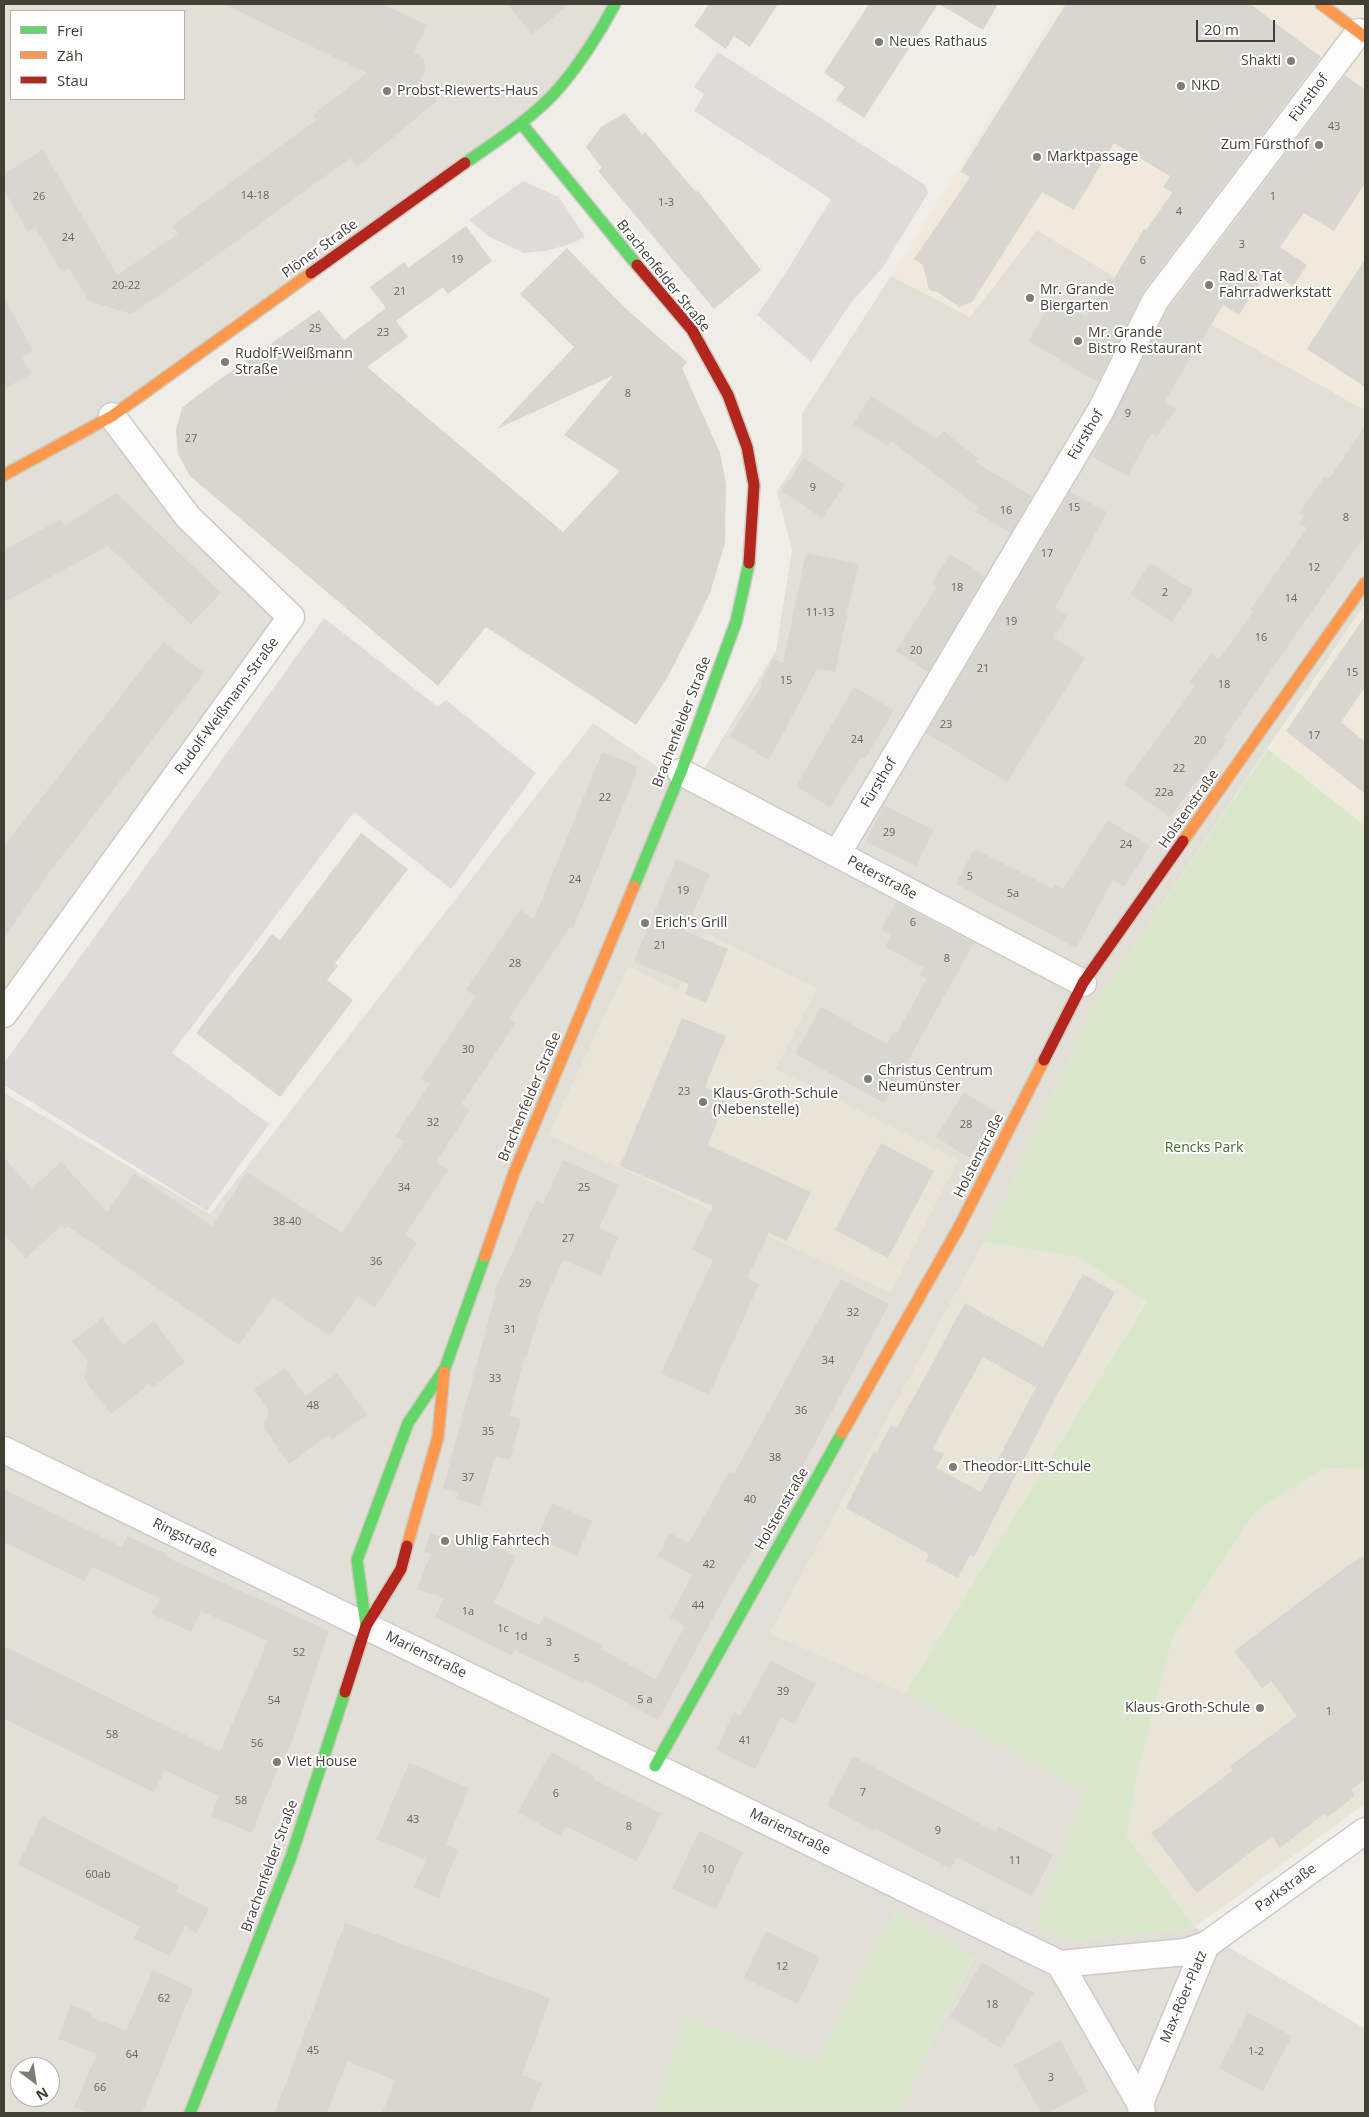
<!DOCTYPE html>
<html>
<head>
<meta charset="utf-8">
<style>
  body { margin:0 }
  #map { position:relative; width:1369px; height:2117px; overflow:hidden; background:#eeede8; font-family:"Open Sans",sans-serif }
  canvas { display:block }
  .frame { position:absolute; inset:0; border:5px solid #423f35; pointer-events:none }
  .legend { position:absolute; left:10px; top:10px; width:175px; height:90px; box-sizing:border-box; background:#fff; border:1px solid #b3b2ae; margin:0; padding:6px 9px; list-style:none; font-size:15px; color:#423f35 }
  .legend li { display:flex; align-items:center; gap:10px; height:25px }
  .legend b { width:25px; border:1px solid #b3b2ae }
  .north { position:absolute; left:10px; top:2057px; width:50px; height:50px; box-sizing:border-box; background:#fff; border:1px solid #b3b2ae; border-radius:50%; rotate:149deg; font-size:14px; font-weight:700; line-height:20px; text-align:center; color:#423f35 }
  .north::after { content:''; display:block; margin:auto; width:18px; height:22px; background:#7e7c74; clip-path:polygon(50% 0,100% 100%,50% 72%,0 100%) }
  .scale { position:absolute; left:1196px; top:20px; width:79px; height:22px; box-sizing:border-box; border:2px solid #423f35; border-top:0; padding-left:6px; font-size:15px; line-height:18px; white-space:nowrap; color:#423f35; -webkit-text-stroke:4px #fff; paint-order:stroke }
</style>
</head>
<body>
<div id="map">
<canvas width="1369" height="2117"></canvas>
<div class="frame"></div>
<ul class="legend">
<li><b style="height:6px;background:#63d668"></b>Frei</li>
<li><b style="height:6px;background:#ff974d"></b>Zäh</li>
<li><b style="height:6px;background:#b3261e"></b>Stau</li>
</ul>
<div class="north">N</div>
<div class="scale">20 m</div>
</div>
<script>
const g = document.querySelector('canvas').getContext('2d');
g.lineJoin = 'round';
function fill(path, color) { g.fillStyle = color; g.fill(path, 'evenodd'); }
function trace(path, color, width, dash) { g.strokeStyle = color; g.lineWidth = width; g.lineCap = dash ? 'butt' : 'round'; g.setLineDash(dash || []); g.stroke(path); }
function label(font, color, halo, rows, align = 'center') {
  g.font = font + ' "Open Sans",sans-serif'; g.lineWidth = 4; g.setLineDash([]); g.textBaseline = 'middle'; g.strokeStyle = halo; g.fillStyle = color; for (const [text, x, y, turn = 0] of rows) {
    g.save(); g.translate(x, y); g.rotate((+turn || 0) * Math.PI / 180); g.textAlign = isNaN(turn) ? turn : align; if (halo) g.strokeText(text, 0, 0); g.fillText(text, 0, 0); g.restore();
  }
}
fill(new Path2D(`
  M4 4H613L560 87 112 416 291 617 4 1014ZM11 11H184V99H11Z
  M1037 230 1155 301 1171 302 1365 410V604L1096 1002 984 1242 770 1633 905 1693 1086 1791 1071 1941 1195 1927 1365 2029V2113H898L974 1957 895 1912 816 2064 686 2020 655 2113H4V1093L210 1214 593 723 691 790 776 651 792 550 777 492 802 453V414L891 276 970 317ZM20 2067H50V2097H20Z`), '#e1dfd6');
fill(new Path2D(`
  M1061 4H1365V410L1171 302 1155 301 1037 230 970 317 891 276Z
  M1365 604V826L1268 749Z`), '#f0eadc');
fill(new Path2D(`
  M706 933 817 988 776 1069 958 1160 891 1293 548 1135 628 966 677 991Z
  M984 1242 1077 1257 1147 1300 905 1693 770 1633Z
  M1324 1468 1365 1469V1804L1195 1927 1127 1837 1136 1778 1173 1637 1255 1512Z`), '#e8e5d8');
fill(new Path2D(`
  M1268 749 1365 826V1469L1324 1468 1255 1512 1173 1637 1136 1778 1127 1837 1195 1927 1071 1941 1036 1925 1085 1791 905 1693 1147 1301 1077 1257 984 1242 1096 1002Z
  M895 1912 974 1956 898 2113H655L686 2019 816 2064Z`), '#d9e7ca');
fill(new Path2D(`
  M718 52 925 185 928 193 883 267 850 304 811 362 757 315 785 274 831 199 694 111 704 94 694 87Z
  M523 181 559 197 585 237 568 245 545 251 524 253 488 236 469 220Z
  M324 618 438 707 446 700 536 773 451 889 354 812 172 1053 269 1124 207 1211 4 1085V1063Z`), '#dddcd8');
fill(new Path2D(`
  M224 4H382L427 25 414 52 424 58 425 71 420 78 437 101 357 167 350 158 202 266 131 314 89 301 69 268 62 272 35 227 28 232 4 190V174L43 150 117 275 178 234 172 226 317 119 313 115 367 73Z
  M507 4H570L532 34Z
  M709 4H778L750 47 734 36 726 49 694 26Z
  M869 4H938L864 118 836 100 845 87 824 73Z
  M939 4H998L983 30Z
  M1066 4H1250L1321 57 1143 292 1098 382 1028 341 1054 298 1086 317 1109 277 1113 280 1144 229 1146 230 1172 193 1163 187 1170 176 1114 143 1074 210 1042 192 972 302 959 307 937 292 929 290 923 265 914 259 970 177 960 172Z
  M1345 75 1365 90V183L1334 231 1304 213 1280 247 1307 265 1293 286 1268 270 1239 315 1223 305 1164 402 1176 409 1157 437 1151 433 1128 476 1093 457 1168 309Z
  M625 113 642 135 645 132 696 192 698 191 761 270 714 309 598 171 602 168 586 147 601 127Z
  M466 226 492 261 448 294 443 287 396 321 408 337 367 367 563 532 620 471 564 435 614 375 497 429 574 347 520 294 567 248 624 307 687 362 682 368 720 453 726 484 725 543 710 593 696 622 667 678 636 725 486 627 438 686 190 476 178 454 176 430 182 408 198 395 319 310 344 340 386 308 370 287 404 262 408 268Z
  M1365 259V387L1307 349Z
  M4 298 33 350 22 357 31 374 4 389Z
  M871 396 937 439 943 431 978 458 975 462 1032 496 1011 533 975 512 978 507 891 441 888 446 853 424Z
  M1365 426V535L1224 738 1227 740 1170 817 1124 784 1195 686 1190 682 1211 653 1219 659 1253 612 1250 610 1307 528 1299 523 1304 516 1299 513 1325 476 1329 479Z
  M804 458 845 485 822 518 782 491Z
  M1070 492 1107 512 1055 608 1067 616 1054 638 1085 658 1007 782 926 733Z
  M116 493 221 593 191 624 108 546 4 602V550L61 519 64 526Z
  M806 553 858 564 835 672 817 669 769 760 730 736 763 684 761 683 773 658 783 663Z
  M950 554 985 576 928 672 896 651 937 587 932 583Z
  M1150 563 1193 590 1172 622 1130 594Z
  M1365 616V687L1341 722 1365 742V794L1286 731Z
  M163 642 204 673 48 874 4 938V846Z
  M854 687 894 710 865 759 861 757 830 807 796 786Z
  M602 752 636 766V774L573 928 570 927 509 1018 516 1023 461 1104 470 1110 436 1162 448 1170 405 1235 417 1243 375 1307 358 1296 330 1336 273 1297 239 1345 68 1226 65 1229 62 1225 26 1258 4 1234V1157L32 1189 61 1162 107 1212 134 1173 212 1226 247 1172 342 1233 404 1141 395 1136 430 1084 421 1078 476 996 466 990 520 910 534 919Z
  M884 805 934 830 916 866 866 842Z
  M1108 820 1150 846 1124 887 1113 879 1076 948 956 884 974 849 1052 888 1054 884 1063 889Z
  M361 833 408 869 335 963 338 966 327 980 353 1000 280 1097 196 1033 272 934 280 940Z
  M676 859 710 874 685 931 728 949 706 1003 685 994 689 984 634 962Z
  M896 902 974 943 884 1103 795 1054 821 1007 887 1044 894 1031 897 1033 927 978 920 975 924 968 885 947 891 935 881 930Z
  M682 1018 726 1036 705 1087 727 1097 708 1145 811 1192 787 1241 769 1233 747 1278 759 1284 709 1395 661 1373 713 1260 692 1249 713 1206 620 1166Z
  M964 1092 997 1113 969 1158 936 1137Z
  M881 1143 934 1171 888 1258 835 1230Z
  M563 1160 619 1185 599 1228 618 1237 601 1276 563 1260 540 1311 527 1356 525 1355 509 1416 521 1419 510 1460 495 1456 481 1506 456 1499 458 1492 443 1488 496 1293 494 1292 536 1201 543 1204Z
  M1083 1274 1115 1292 1056 1397 974 1557 970 1555 958 1578 926 1561 929 1554 846 1508 874 1451 876 1453 891 1425 897 1428 965 1303 1043 1347ZM983 1357 1036 1387 981 1492 936 1468 944 1454 933 1448Z
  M841 1279 889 1304 812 1449 726 1594 658 1720 585 1680 583 1683 514 1650 511 1655 435 1617 444 1598 417 1589 431 1554 424 1552 430 1533 469 1546 474 1536 516 1556 494 1603 539 1625 544 1616 602 1645 600 1649 656 1679 685 1626 670 1617 692 1575 658 1556 670 1533 689 1543 729 1472 734 1474Z
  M102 1318 123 1345 154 1321 185 1362 152 1388 149 1384 111 1414 84 1379 88 1361 72 1341Z
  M285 1368 305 1396 337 1373 367 1415 332 1439 329 1435 289 1464 264 1428 269 1410 254 1389Z
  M4 1489 122 1547 127 1536 167 1554 166 1557 329 1631 294 1737 274 1777 252 1833 211 1816 219 1796 165 1770 154 1792 4 1719V1646L220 1752 268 1641 201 1611 191 1632 152 1614 160 1598 92 1567 85 1581 4 1542Z
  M552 1503 592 1521 577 1556 537 1538Z
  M1365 1555V1779L1351 1790 1355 1796 1327 1817 1324 1814 1280 1848 1272 1836 1197 1893 1151 1833 1233 1770 1230 1766 1297 1716 1271 1681 1262 1688 1234 1651 1346 1567Z
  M771 1660 816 1684 794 1724 781 1717 755 1769 716 1750 734 1712 740 1716Z
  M551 1752 594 1776 593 1779 661 1813 637 1861 566 1826 561 1836 518 1812Z
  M853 1756 995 1832 998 1826 1053 1855 1032 1896 957 1857 950 1869 875 1828 874 1831 827 1806Z
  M409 1763 469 1788 449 1836 446 1845 458 1850 439 1898 414 1887 426 1860 377 1839Z
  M42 1816 179 1886 176 1892 209 1908 197 1933 185 1926 170 1956 134 1938 140 1927 18 1864Z
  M699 1831 743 1852 716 1909 672 1889Z
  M345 1923 550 1998 522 2075 542 2083 530 2113H382L395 2080 347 2061 327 2113H275Z
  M766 1931 820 1957 798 2004 744 1978Z
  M982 1962 1034 1993 1001 2048 950 2017Z
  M153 1970 193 1989 142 2113H89L74 2107 97 2054 58 2039 71 2005 92 2013 91 2017 126 2031Z
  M1248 2013 1292 2036 1263 2091 1219 2068Z
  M1060 2040 1088 2091 1048 2113H1041L1014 2065Z`), '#d7d6d1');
const street = new Path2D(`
  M681 772 1083 983
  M837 854 1101 410 1155 301 1359 32
  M4 1014 291 617 188 517 112 416
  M4 1450 1060 1964 1140 2103 1142 2113
  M1206 1945 1365 1831
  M1060 1964 1185 1952 1206 1945 1140 2103`);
const fast = new Path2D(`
  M521 123 637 265
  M465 163C498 140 534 117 560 87 581 62 600 32 615 4
  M634 886 681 772 736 622 749 563
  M366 1626 357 1560 408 1423 445 1368 485 1256
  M655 1766 842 1433
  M190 2113 291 1857 345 1692`);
const slow = new Path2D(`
  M1321 4 1365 37
  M4 475 112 416 311 273
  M1183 841 1365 583
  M485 1256 514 1173 634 886
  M842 1433 958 1229 1044 1060
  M407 1546 438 1437 444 1372`);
const jam = new Path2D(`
  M637 265 692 330 728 395 747 447 754 485 749 563
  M311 273 465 163
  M1044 1060 1083 983 1183 841
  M345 1692 366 1626 401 1569 407 1546`);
trace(street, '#cccbc6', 29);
trace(fast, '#cccabf', 14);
trace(slow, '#cccabf', 14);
trace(jam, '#cccabf', 14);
trace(street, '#fcfcfc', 26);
trace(fast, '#63d668', 11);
trace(slow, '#ff974d', 11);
trace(jam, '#b3261e', 11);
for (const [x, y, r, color] of [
  [879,42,5,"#7e7c74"],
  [1291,61,5,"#7e7c74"],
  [1181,86,5,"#7e7c74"],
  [387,91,5,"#7e7c74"],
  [1319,145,5,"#7e7c74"],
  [1037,157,5,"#7e7c74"],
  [1209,285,5,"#7e7c74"],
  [1030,298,5,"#7e7c74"],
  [1078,341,5,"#7e7c74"],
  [225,362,5,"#7e7c74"],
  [645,923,5,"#7e7c74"],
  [868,1079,5,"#7e7c74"],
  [703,1102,5,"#7e7c74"],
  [953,1467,5,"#7e7c74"],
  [445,1541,5,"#7e7c74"],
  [1260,1708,5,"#7e7c74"],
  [277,1762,5,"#7e7c74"]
]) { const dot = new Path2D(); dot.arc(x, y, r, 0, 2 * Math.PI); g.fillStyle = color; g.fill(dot); trace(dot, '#fff', 2); }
label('11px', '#68665d', null, [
  ["43",1334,127],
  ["14-18",255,196],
  ["26",39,197],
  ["1",1273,197],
  ["1-3",666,203],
  ["4",1179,212],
  ["24",68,238],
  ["3",1242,245],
  ["19",457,260],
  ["6",1143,261],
  ["20-22",126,286],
  ["21",400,292],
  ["25",315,329],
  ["23",383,333],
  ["8",628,394],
  ["9",1128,414],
  ["27",191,439],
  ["9",813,488],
  ["15",1074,508],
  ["16",1006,511],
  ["8",1346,518],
  ["17",1047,554],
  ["12",1314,568],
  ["18",957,588],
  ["2",1165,593],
  ["14",1291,599],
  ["11-13",820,613],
  ["19",1011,622],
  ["16",1261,638],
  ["20",916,651],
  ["21",983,669],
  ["15",1352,673],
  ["15",786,681],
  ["18",1224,685],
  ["23",946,725],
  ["17",1314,736],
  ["24",857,740],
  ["20",1200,741],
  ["22",1179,769],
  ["22a",1164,793],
  ["22",605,798],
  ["29",889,833],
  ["24",1126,845],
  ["5",970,877],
  ["24",575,880],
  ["19",683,891],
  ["5a",1013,894],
  ["6",913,923],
  ["21",660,946],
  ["8",947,959],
  ["28",515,964],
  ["30",468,1050],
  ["23",684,1092],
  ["32",433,1123],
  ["28",966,1125],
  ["34",404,1188],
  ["25",584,1188],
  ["38-40",287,1222],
  ["27",568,1239],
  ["36",376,1262],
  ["29",525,1284],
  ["32",853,1313],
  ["31",510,1330],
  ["34",828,1361],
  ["33",495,1379],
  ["48",313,1406],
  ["36",801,1411],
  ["35",488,1432],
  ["38",775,1458],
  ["37",468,1478],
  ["40",750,1500],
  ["42",709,1565],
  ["44",698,1606],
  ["1a",468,1612],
  ["1c",503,1629],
  ["1d",521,1637],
  ["3",549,1643],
  ["52",299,1653],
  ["5",577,1659],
  ["39",783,1692],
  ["5 a",645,1700],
  ["54",274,1701],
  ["1",1329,1712],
  ["58",112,1735],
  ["41",745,1741],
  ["56",257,1744],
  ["7",863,1793],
  ["6",556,1794],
  ["58",241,1801],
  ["43",413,1820],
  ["8",629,1827],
  ["9",938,1831],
  ["11",1015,1861],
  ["10",708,1870],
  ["60ab",98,1875],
  ["12",782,1967],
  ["62",164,1999],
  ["18",992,2005],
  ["45",313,2051],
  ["1-2",1256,2052],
  ["64",132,2055],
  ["3",1051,2078],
  ["66",100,2088]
]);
label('14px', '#423f35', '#fff', [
  ["Neues Rathaus",889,42],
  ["Shakti",1281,61,"right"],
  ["NKD",1191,86],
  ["Probst-Riewerts-Haus",397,91],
  ["Zum Fürsthof",1309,145,"right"],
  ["Marktpassage",1047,157],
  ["Rad & Tat",1219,277],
  ["Fahrradwerkstatt",1219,293],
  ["Mr. Grande",1040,290],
  ["Biergarten",1040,306],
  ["Mr. Grande",1088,333],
  ["Bistro Restaurant",1088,349],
  ["Rudolf-Weißmann",235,354],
  ["Straße",235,370],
  ["Erich's Grill",655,923],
  ["Christus Centrum",878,1071],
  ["Neumünster",878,1087],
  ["Klaus-Groth-Schule",713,1094],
  ["(Nebenstelle)",713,1110],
  ["Theodor-Litt-Schule",963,1467],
  ["Uhlig Fahrtech",455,1541],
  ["Klaus-Groth-Schule",1250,1708,"right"],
  ["Viet House",287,1762]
], 'left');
label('14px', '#423f35', '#fff', [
  ["Fürsthof",1309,98,-53],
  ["Plöner Straße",320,249,-36],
  ["Brachenfelder Straße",663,276,51],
  ["Fürsthof",1086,435,-59],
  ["Rudolf-Weißmann-Straße",227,706,-54],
  ["Brachenfelder Straße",682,722,-69],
  ["Fürsthof",879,783,-59],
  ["Holstenstraße",1189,809,-55],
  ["Peterstraße",882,878,28],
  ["Brachenfelder Straße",530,1097,-67],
  ["Holstenstraße",979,1156,-63],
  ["Holstenstraße",782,1509,-60],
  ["Ringstraße",185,1538,26],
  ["Marienstraße",426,1655,26],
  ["Marienstraße",790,1832,26],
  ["Brachenfelder Straße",270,1866,-70],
  ["Parkstraße",1286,1888,-36],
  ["Max-Röer-Platz",1184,1997,-67]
]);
label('14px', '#406e2f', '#fff', [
  ["Rencks Park",1204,1148]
]);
</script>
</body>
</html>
